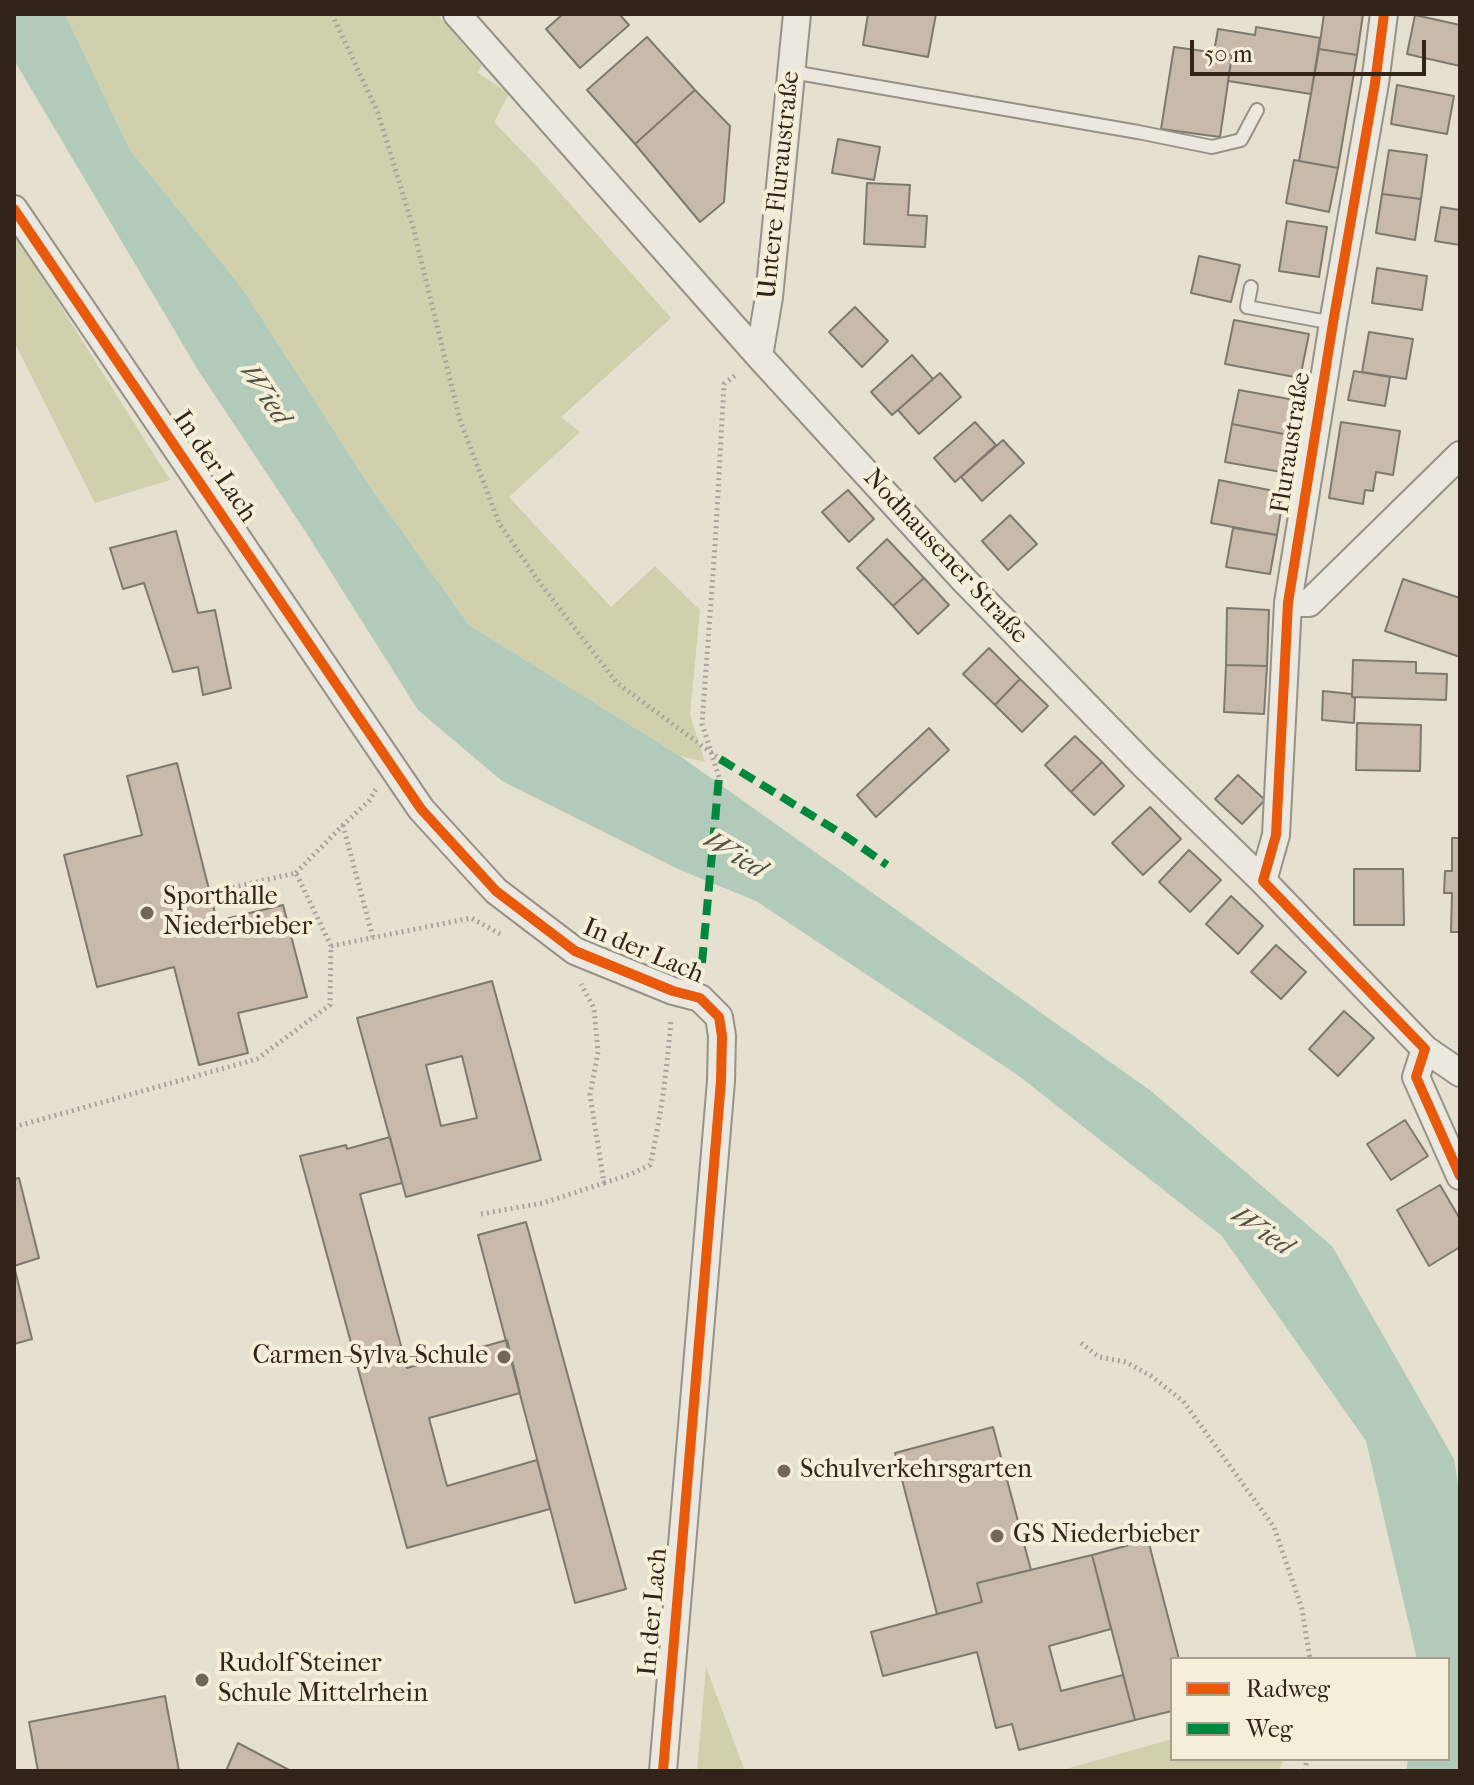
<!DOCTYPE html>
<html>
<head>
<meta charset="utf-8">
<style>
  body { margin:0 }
  #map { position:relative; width:1474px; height:1785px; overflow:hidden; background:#e5e0cf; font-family:"IM FELL French Canon",serif }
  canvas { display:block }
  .frame { position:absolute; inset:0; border:16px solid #322418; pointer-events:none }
  .legend { position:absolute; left:1170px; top:1657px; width:280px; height:104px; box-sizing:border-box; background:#f5efd9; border:2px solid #a79e8c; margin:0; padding:10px 14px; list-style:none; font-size:24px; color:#322418 }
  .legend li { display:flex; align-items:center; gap:16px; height:40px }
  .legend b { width:40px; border:2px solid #a79e8c }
  .scale { position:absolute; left:1190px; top:40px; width:236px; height:36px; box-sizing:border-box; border:4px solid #322418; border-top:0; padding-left:10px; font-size:24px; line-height:28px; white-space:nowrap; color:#322418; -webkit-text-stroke:6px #f5efd9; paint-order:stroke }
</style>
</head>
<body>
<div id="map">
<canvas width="1474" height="1785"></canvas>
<div class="frame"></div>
<ul class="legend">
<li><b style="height:10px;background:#e8590c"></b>Radweg</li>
<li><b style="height:10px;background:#00873e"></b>Weg</li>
</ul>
<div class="scale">50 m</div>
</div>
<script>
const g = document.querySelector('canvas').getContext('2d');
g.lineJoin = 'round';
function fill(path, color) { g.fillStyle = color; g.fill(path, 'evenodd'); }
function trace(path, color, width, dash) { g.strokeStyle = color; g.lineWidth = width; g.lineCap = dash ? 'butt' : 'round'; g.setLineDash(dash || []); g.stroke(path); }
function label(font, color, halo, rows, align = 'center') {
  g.font = font + ' "IM FELL French Canon",serif'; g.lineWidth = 8; g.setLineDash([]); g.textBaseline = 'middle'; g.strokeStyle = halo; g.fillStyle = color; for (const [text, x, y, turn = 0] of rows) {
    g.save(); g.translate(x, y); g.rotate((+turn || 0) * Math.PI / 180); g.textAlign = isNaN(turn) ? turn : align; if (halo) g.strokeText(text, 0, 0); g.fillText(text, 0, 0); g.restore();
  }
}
fill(new Path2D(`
  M65 14H437L482 66 477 72 509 94 494 122 540 170 671 318 561 417 580 432 509 497 611 607 655 566 700 610 690 715 705 762 680 756 469 625 369 485 242 288 130 150Z
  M14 232 170 480 95 503 14 341Z
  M706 1667 745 1771H697Z
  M1172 1739V1759H1283L1279 1771H1059Z`), '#d1d0ac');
fill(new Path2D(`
  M14 14H65L130 150 242 288 369 485 469 625 680 756 1151 1091 1332 1246 1454 1459 1460 1496V1771H1406L1408 1759H1448V1659H1417L1366 1441 1222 1236 1019 1076 756 901 678 869 502 781 418 710 307 534 198 370 14 60Z`), '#b1cab9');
const building = new Path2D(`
  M563 14H619L629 25 580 68 546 29Z
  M868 14H936L928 57 863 45Z
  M1324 14H1363L1357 55 1319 49Z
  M1415 15 1460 25V66L1407 54Z
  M1256 27 1320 38 1311 94 1228 81 1232 55 1214 52 1218 29 1255 35Z
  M647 37 695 90 635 144 587 90Z
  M1174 47 1232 55 1220 137 1161 129Z
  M1319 49 1357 55 1338 168 1299 161Z
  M1397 85 1454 96 1447 134 1391 124Z
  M695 90 730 126 724 202 700 222 635 144Z
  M838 139 880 147 874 180 832 173Z
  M1389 150 1427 155 1421 199 1382 194Z
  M1294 160 1338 168 1329 212 1286 203Z
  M867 183 910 185 908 215 927 216 925 247 864 244Z
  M1382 194 1421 199 1415 240 1376 233Z
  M1441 207 1460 210V245L1435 241Z
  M1287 221 1327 227 1319 277 1279 271Z
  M1199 256 1240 265 1231 302 1191 293Z
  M1377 268 1427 276 1422 310 1372 303Z
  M855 307 888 341 862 367 829 332Z
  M1234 320 1309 334 1300 378 1225 364Z
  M1369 332 1413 339 1406 379 1362 372Z
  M912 355 933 379 892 415 871 392Z
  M1354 371 1390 377 1385 406 1348 400Z
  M940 373 961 397 919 434 898 410Z
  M1239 390 1300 401 1294 436 1232 424Z
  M975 422 996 445 955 482 934 458Z
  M1341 422 1400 431 1393 475 1376 472 1373 491 1365 490 1363 504 1329 498Z
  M1232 424 1294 436 1287 473 1225 462Z
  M1003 440 1024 463 982 501 961 477Z
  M1219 480 1284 493 1277 535 1211 523Z
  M848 490 874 519 849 542 822 512Z
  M1010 515 1037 544 1008 570 982 541Z
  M1233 528 1277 535 1270 574 1226 567Z
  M176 531 198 613 215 610 231 688 203 695 198 667 173 672 144 583 123 589 110 548Z
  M887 539 924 578 893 606 857 568Z
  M924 578 949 605 918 634 893 606Z
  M1403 579 1460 598V657L1385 631Z
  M1227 608 1269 610 1267 666 1226 665Z
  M989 648 1020 679 995 705 963 674Z
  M1353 660 1416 662V673L1447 674 1446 700 1352 697Z
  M1226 665 1267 666 1264 714 1224 712Z
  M1020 679 1048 706 1022 732 995 705Z
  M1323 691 1352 694V697L1355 698 1354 723 1322 720Z
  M1357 723 1421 725 1420 771 1356 770Z
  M929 728 949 750 876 817 857 795Z
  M1075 736 1102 762 1071 792 1045 765Z
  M1102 762 1124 786 1094 815 1071 792Z
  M177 763 217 921 283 905 307 997 238 1013 248 1053 199 1065 174 967 97 987 64 855 142 835 127 776Z
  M1238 775 1265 800 1242 824 1215 799Z
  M1150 807 1181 839 1143 875 1112 843Z
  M1452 838H1460V932H1451L1452 893H1444L1445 871H1452Z
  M1189 850 1221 880 1190 912 1159 882Z
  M1354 869H1403L1404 925H1354Z
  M1231 896 1263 926 1238 954 1206 924Z
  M1276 945 1306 972 1281 999 1251 972Z
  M492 981 541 1160 406 1197 357 1018ZM462 1056 477 1118 441 1126 426 1065Z
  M1344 1011 1374 1038 1338 1076 1309 1049Z
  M1405 1120 1428 1156 1391 1180 1367 1144Z
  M390 1137 402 1183 360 1194 407 1368 507 1340 520 1393 429 1418 447 1486 537 1460 550 1509 407 1548 300 1156 346 1145 347 1149Z
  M19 1178 39 1258 14 1266 32 1339 14 1344V1179Z
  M1440 1185 1460 1219V1247L1429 1266 1397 1210Z
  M526 1222 626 1589 575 1603 478 1235Z
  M993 1427 1031 1570 977 1583 982 1602 937 1614 895 1453Z
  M1148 1540 1179 1659H1172V1711L1135 1720 1092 1555Z
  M1092 1555 1111 1629 1049 1646 1061 1691 1123 1675 1135 1720 1019 1750 1012 1724 996 1728 977 1652 883 1676 871 1632 982 1602 977 1583Z
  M165 1696 179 1771H38L29 1722Z
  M238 1743 291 1771H226Z`);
fill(building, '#c7baab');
trace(building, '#7e796f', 2);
const lane = new Path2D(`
  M792 72 1138 132 1212 147 1241 140 1257 110
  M1251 287 1247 307 1333 323`);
const street = new Path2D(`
  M457 14 759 356 964 580 1145 766 1263 881 1425 1049 1460 1073
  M14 209 421 809 496 891 575 951 673 991 700 998 719 1017 722 1036 721 1081 663 1771
  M759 356 769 297 797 14
  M1288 603H1309L1460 455
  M1263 881 1276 835 1288 603 1333 323 1375 83 1384 14
  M1425 1049 1416 1077 1460 1176`);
trace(lane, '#979288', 16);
trace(street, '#979288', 30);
trace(new Path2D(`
  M332 14 378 113 413 227 460 420 499 523 540 583 617 683 720 759
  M719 777 702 724 715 546 724 384 737 374
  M343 825 373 938
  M296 873 343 825 369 801 376 789
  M331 946 471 918 502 935
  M14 1127 257 1059 330 1005 331 946 296 873 221 890
  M604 1183 631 1174 650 1165C661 1117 667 1069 671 1020
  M481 1214 543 1203 604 1183 590 1095 598 1052 594 1008 581 984
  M1081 1343 1099 1357 1126 1362 1151 1376 1183 1401 1274 1527 1302 1609 1310 1659
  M1305 1771 1307 1759`), '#a9a59e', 5, [2, 4]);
trace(lane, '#ebe8df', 12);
trace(street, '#ebe8df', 26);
trace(new Path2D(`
  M720 759 847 837 887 865
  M702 963 719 777`), '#00873e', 8, [16, 8]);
trace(new Path2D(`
  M1384 14 1375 83 1333 323 1288 603 1276 835 1263 881 1425 1049 1416 1077 1460 1176
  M14 209 421 809 496 891 575 951 673 991 700 998 719 1017 722 1036 721 1081 663 1771`), '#e8590c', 10);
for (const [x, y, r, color] of [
  [147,913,8,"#716658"],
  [504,1357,8,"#716658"],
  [784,1471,8,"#716658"],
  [997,1536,8,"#716658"],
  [202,1680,8,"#716658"]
]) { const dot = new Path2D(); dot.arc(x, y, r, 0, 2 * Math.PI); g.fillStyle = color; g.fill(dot); trace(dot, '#f5efd9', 3); }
label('26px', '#322418', '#f5efd9', [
  ["Untere Fluraustraße",780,185,-84],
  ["Fluraustraße",1292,443,-81],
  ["In der Lach",214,467,56],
  ["Nodhausener Straße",945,557,47],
  ["In der Lach",643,952,23],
  ["In der Lach",654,1612,-85]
]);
label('26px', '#322418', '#f5efd9', [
  ["Sporthalle",163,898],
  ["Niederbieber",163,928],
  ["Carmen-Sylva-Schule",488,1357,"right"],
  ["Schulverkehrsgarten",800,1471],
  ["GS Niederbieber",1013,1536],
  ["Rudolf Steiner",218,1665],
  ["Schule Mittelrhein",218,1695]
], 'left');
label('italic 28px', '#525345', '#f5efd9', [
  ["Wied",264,395,56],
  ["Wied",734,856,31],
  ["Wied",1261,1232,34]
]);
</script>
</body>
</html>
